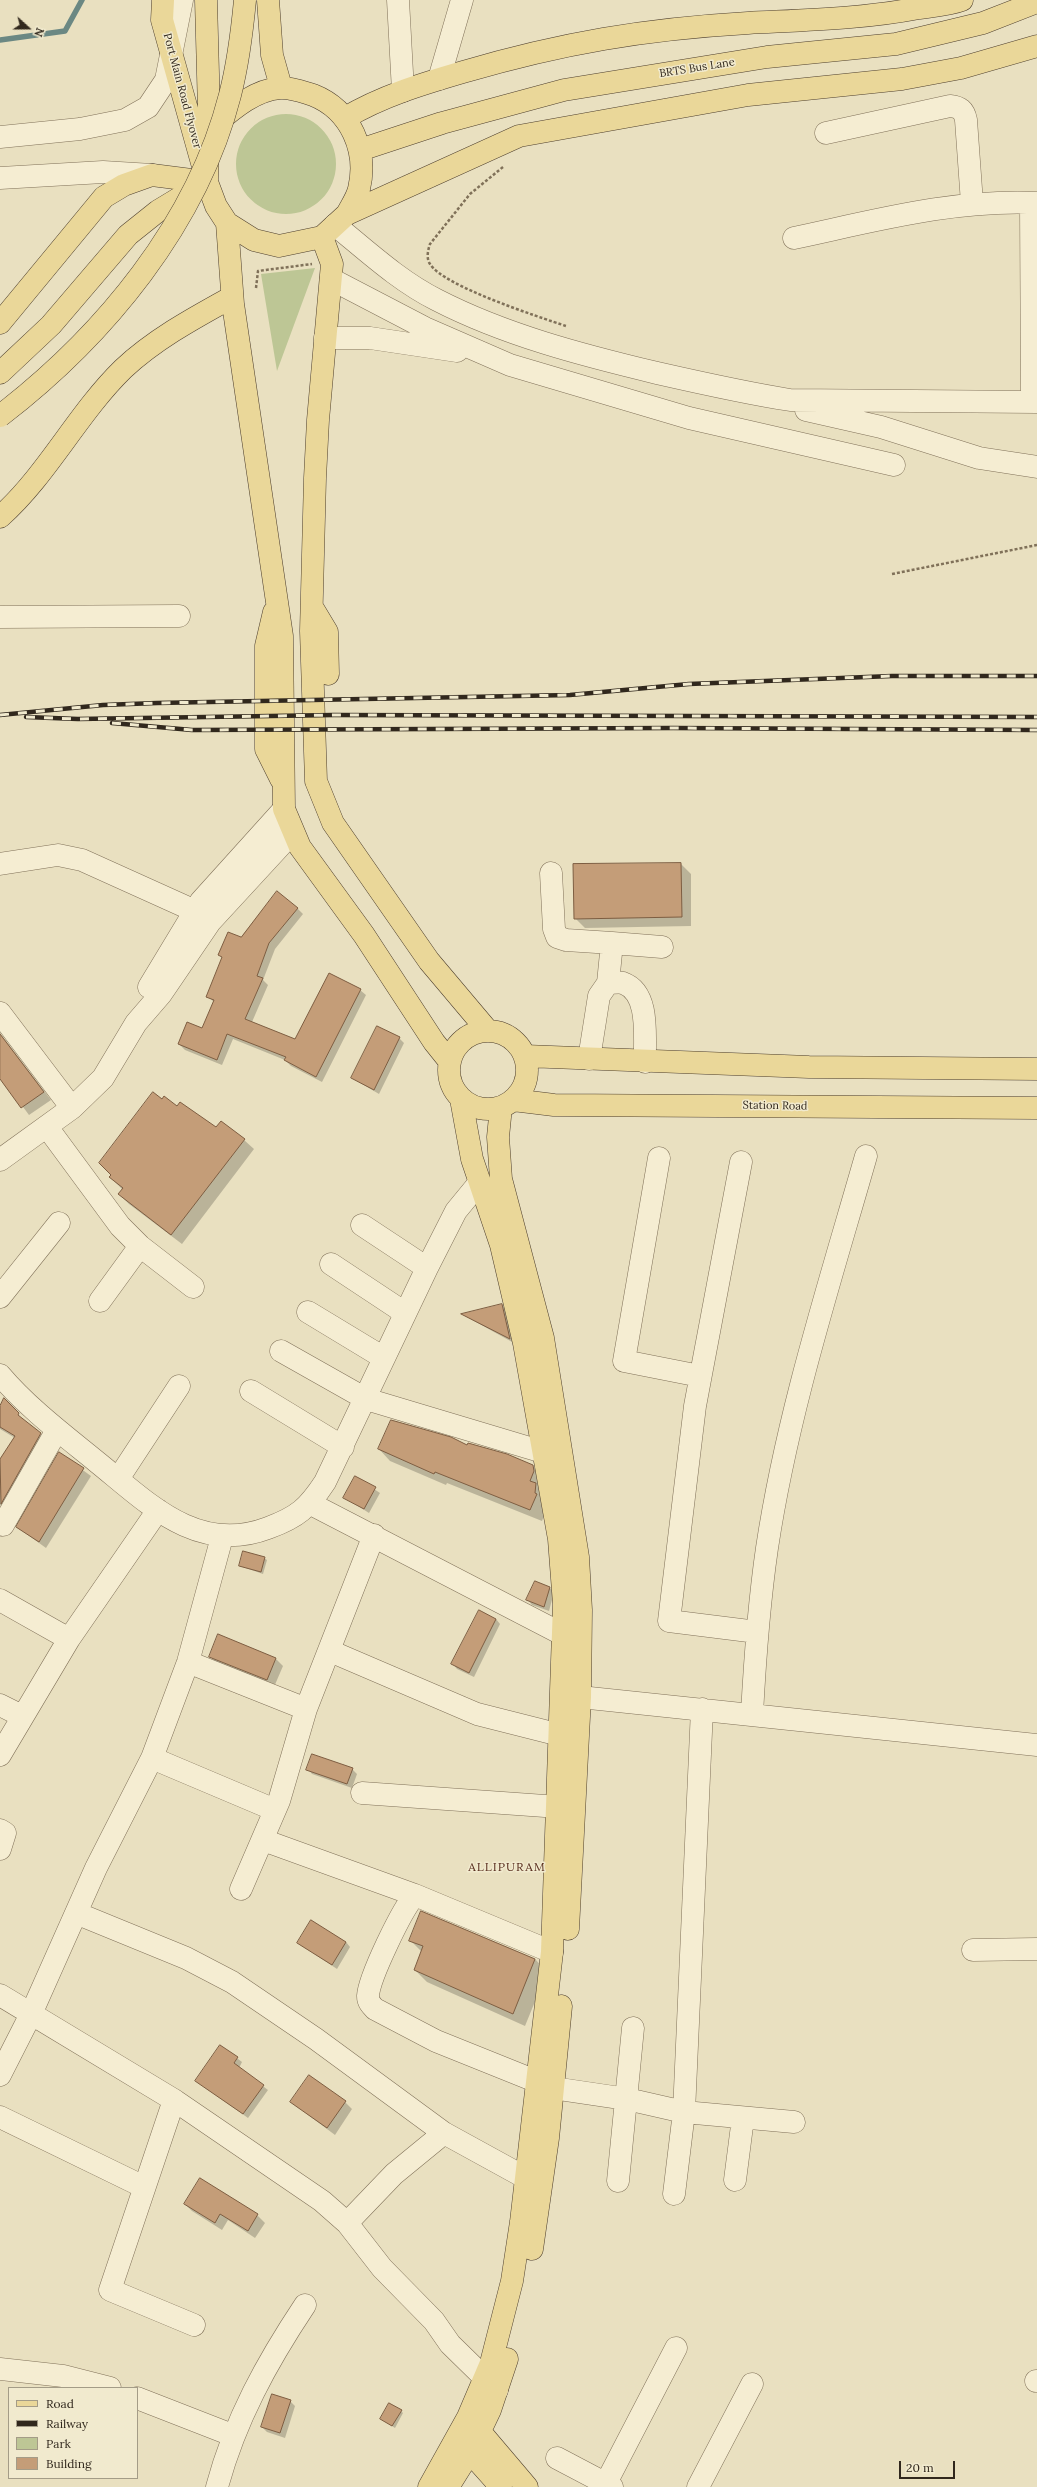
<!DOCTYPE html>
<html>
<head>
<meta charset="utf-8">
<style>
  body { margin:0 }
  #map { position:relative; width:1037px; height:2487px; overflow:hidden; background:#e9e0c0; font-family:Lora,serif }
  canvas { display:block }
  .legend { position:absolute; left:8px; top:2387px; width:130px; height:92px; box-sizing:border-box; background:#f1eace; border:1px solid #a49c87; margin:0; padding:5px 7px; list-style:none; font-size:12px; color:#31281d }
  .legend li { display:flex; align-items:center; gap:8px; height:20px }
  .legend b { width:20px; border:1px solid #a49c87 }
  .north { position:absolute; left:8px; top:8px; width:40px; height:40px; -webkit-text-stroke:3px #f1eace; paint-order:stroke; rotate:111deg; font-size:11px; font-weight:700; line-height:16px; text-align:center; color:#31281d }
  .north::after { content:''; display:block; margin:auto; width:14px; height:18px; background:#31281d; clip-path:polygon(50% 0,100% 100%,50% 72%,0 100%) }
  .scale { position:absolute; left:899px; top:2461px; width:56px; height:18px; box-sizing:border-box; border:2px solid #31281d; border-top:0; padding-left:5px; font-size:12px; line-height:14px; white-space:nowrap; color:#31281d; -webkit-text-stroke:3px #f1eace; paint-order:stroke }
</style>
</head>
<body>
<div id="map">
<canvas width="1037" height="2487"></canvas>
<ul class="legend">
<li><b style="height:5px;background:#ead799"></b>Road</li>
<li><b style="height:5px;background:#31281d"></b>Railway</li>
<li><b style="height:11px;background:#bdc695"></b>Park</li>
<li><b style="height:11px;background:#c49d78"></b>Building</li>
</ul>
<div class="north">N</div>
<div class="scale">20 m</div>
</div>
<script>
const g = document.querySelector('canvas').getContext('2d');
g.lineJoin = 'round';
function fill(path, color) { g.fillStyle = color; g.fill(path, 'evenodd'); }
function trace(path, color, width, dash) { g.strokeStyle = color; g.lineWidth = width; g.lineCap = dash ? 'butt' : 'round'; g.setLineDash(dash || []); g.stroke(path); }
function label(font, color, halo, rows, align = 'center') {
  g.font = font + ' Lora,serif'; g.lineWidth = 3; g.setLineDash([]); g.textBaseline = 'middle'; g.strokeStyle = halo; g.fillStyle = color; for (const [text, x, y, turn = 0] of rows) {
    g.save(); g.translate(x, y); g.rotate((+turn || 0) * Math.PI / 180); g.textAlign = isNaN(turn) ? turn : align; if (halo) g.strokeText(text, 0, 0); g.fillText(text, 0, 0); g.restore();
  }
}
fill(new Path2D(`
  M236 164a50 50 0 1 1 100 0a50 50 0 1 1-100 0Z
  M315 268 277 371 261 274Z`), '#bdc695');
fill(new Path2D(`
  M681 864 691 874V926L585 928 575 918Z
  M297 908 303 914 275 949 263 980 268 985 252 1022 296 1040 360 990 366 995 322 1082 291 1066 285 1060 233 1039 222 1065 185 1050 179 1044 203 1029 214 1002 208 997 223 958 220 955 241 938Z
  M0 1033 51 1100 29 1115 0 1076Z
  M399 1038 404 1043 379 1094 352 1078Z
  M162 1101 216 1129 244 1140 254 1149 182 1244 129 1204 119 1194 123 1190 110 1177Z
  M502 1306 507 1310 514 1343 463 1315Z
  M5 1400 25 1422 47 1440 8 1510 0 1505V1461L15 1438 0 1429V1408Z
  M468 1446 532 1466 544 1477 548 1506 542 1521 447 1483 446 1485 390 1461 379 1449Z
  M59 1453 91 1476 46 1548 17 1527Z
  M356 1477 380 1493 369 1513 344 1497Z
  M264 1558 267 1560 263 1574 240 1566Z
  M550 1588 554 1592 549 1611 532 1605 528 1600Z
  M496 1619 500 1624 474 1677 457 1669 453 1664Z
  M210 1656 275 1658 283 1666 274 1687 217 1664Z
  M308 1769H352L357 1774 352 1788 312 1774Z
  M410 1940 535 1959 547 1972 525 2026 427 1982 415 1970 422 1952Z
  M346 1942 350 1947 337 1969 298 1943Z
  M221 2046 242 2062 239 2068 268 2090 248 2118 196 2081Z
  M291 2102H345L352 2109 335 2135Z
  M200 2179 257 2215 265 2223 255 2238 228 2220 222 2230 192 2211 185 2204Z
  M290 2401 295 2406 285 2438 267 2432 262 2427Z
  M401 2411 403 2413 395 2428 381 2419Z`), '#0003');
trace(new Path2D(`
  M0 40 65 31 82 0`), '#6b8883', 5.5);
const building = new Path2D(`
  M681 863 682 917 574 919 573 864Z
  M277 891 298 908 269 943 257 976 263 978 245 1019 295 1039 329 973 361 989 316 1077 284 1060 286 1057 227 1034 217 1060 178 1044 187 1022 202 1028 214 1000 206 997 222 957 218 955 228 932 241 937Z
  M377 1026 400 1037 374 1090 351 1078Z
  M0 1034 44 1092 21 1108 0 1079Z
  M153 1092 162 1099 164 1096 177 1106 180 1102 216 1127 221 1121 245 1139 171 1235 118 1194 123 1188 109 1177 111 1175 99 1163Z
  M502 1304 510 1339 461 1314Z
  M4 1398 19 1413 18 1415 41 1433 1 1504 0 1459 15 1436 0 1427V1406Z
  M391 1420 451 1437 467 1445 468 1443 507 1454 533 1465 534 1471 530 1481 536 1483 535 1493 537 1494 530 1510 435 1472 434 1474 378 1449Z
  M59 1452 84 1468 39 1542 16 1527Z
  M355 1476 376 1487 364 1509 343 1498Z
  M243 1551 265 1557 261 1572 239 1566Z
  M535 1581 550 1587 544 1607 526 1600Z
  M479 1610 496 1619 469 1673 451 1664Z
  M218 1634 276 1658 267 1680 209 1657Z
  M312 1754 353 1768 347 1784 306 1770Z
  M421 1911 535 1959 513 2014 414 1970 423 1946 409 1941Z
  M311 1920 346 1942 332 1965 297 1943Z
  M220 2045 238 2057 234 2063 264 2085 243 2114 195 2081Z
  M309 2075 346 2101 327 2128 290 2102Z
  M200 2178 258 2214 248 2231 220 2214 215 2223 184 2204Z
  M272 2394 291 2400 280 2433 261 2427Z
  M389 2403 402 2410 392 2426 380 2419Z`);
fill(building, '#c49d78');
trace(building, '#7d5d41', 1);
const minor = new Path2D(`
  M398 0 403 91
  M439 79 462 0
  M826 133 950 106C960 107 964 110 966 120L972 203
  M0 137 80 129 125 120 148 107 166 80 182 0
  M0 178 103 172 152 175
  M1031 203 1032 402
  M335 225C367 251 399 281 437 300 505 335 582 355 657 373 701 383 745 393 790 400L1037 402
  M794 238C874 221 954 199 1037 203
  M331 279 425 328 510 365 689 418 894 465
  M325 338H370L457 351
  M806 410 881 427 979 458 1037 467
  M0 617 179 616
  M0 864 58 855 82 860 195 911
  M551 873 554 929 557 937 566 940 612 943
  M608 983 612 943 662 947
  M149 987 201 901 284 809
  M0 1013 72 1108
  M589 1059 599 996 608 983C612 983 619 982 623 983 651 993 644 1039 645 1062
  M47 1127 120 1226 140 1246 193 1287
  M659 1158 624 1361 700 1376
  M0 1160 72 1108 103 1078 136 1023 161 994 210 922 292 833
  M741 1162 695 1406 669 1621 757 1632
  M362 1225 427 1268
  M331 1264 405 1313
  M0 1297 59 1223
  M100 1301 140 1246
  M308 1312 384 1358
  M281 1351 366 1399 543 1452
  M0 1375C28 1408 64 1435 97 1462 148 1503 197 1555 268 1528 298 1517 308 1508 325 1482L427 1268 456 1211 479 1183
  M251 1391 343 1447
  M118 1479 179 1386
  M311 1504 562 1634 580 1637
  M3 1525 57 1430
  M0 1600 69 1639
  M330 1651 477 1714 560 1735
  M188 1662 306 1709
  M580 1697 1037 1745
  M0 1705 22 1716
  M752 1714C755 1658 759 1603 767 1548 787 1415 829 1285 866 1156
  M0 1755 69 1639 158 1510
  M152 1758 275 1810
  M362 1793 559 1807
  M0 1830 5 1833 0 1849
  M263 1840 415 1895
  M241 1889 279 1801 306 1709 374 1535
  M76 1913 186 1958 232 1982 316 2039 444 2133
  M973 1950 1037 1949
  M552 1952 415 1895C402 1909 369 1978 368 1996 368 2002 371 2005 375 2009L436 2041 553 2088 627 2099 684 2112 794 2122
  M0 1995 174 2100 322 2201 347 2223 382 2268 434 2321 450 2344 497 2390
  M0 2075 31 2014 96 1868 152 1758 188 1662 222 1537
  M174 2100 110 2290 194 2325
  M0 2117 144 2187
  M735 2180 743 2118
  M618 2181 633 2028
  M674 2194 684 2112 702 1709
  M347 2223 394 2174 444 2133 526 2178
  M0 2369 63 2376 110 2388
  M1036 2381H1037
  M137 2398 232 2435
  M557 2458 612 2487
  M606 2483 676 2348
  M217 2487C235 2420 267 2362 305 2305
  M698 2487 752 2384`);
const major = new Path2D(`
  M163 0 162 20 202 163
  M206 0 209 111 207 182 216 206 227 223 254 240 279 246 322 237 347 214 519 136 748 95 902 79 961 68 1037 46
  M268 0 272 55 281 87
  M345 118C382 96 422 84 463 72 562 43 645 29 748 23 805 20 862 19 919 8 933 6 949 5 962 0
  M215 124C234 108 255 90 280 88 291 87 303 92 313 95 351 110 368 151 359 189 357 198 351 206 347 214
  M360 150 442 123 564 90 767 57 896 44 983 23 1037 2
  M227 223 233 304 282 636 284 809 300 847 364 935 434 1042 450 1062
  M322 237 332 264 318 420 315 478 311 631 316 781 333 823 429 961 488 1031
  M0 323 104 197 124 185 152 175 207 182
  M0 373 51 325 128 235 158 211 201 185
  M0 517C48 474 77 414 123 369 155 339 194 318 232 297
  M312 607 327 632 328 674
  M274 612 266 646V749L281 779
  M449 1070a39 39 0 1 1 78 0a39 39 0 1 1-78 0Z
  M525 1056 809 1067 1037 1069
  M513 1100 554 1105 1037 1108
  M501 1107 498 1137 501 1179 543 1338 578 1557 581 1610 580 1697 568 1929
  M532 2249 548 2138 561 2006
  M471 2421 527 2487
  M460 2441 501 2487
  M429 2487 468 2417 491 2363 512 2281 521 2222 552 1952 564 1604 559 1539 524 1343 501 1245 472 1159 461 1099
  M448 2487 470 2452 490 2410 507 2359`);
trace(minor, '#807159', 23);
trace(major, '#4e3f2e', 23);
trace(new Path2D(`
  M503 167 470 194 430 244C428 250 426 258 430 264 443 286 539 317 566 326
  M256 288 258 271 312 264
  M892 574 1037 545`), '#807159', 2.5, [3, 2]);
trace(minor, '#f5edd2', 22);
trace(major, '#ead799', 22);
const rail = new Path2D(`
  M0 715 103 705 157 703 570 695 689 684 892 676H1037
  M26 717 78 719 334 715 1037 717
  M112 723 192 730 673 728 1037 730`);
trace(rail, '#31281d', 4.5);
trace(rail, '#f1eace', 3, [9]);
const majorBridge = new Path2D(`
  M0 416C104 336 197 224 230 95 238 64 242 32 245 0`);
trace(majorBridge, '#4e3f2e', 23, []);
trace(majorBridge, '#ead799', 22);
label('11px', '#31281d', '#f1eace', [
  ["BRTS Bus Lane",697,68,-9],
  ["Port Main Road Flyover",182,91,75],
  ["Station Road",775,1106,1]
]);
g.letterSpacing = '1px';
label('12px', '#5a3020', '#f1eace', [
  ["ALLIPURAM",507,1868]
]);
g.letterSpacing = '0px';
</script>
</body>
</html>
